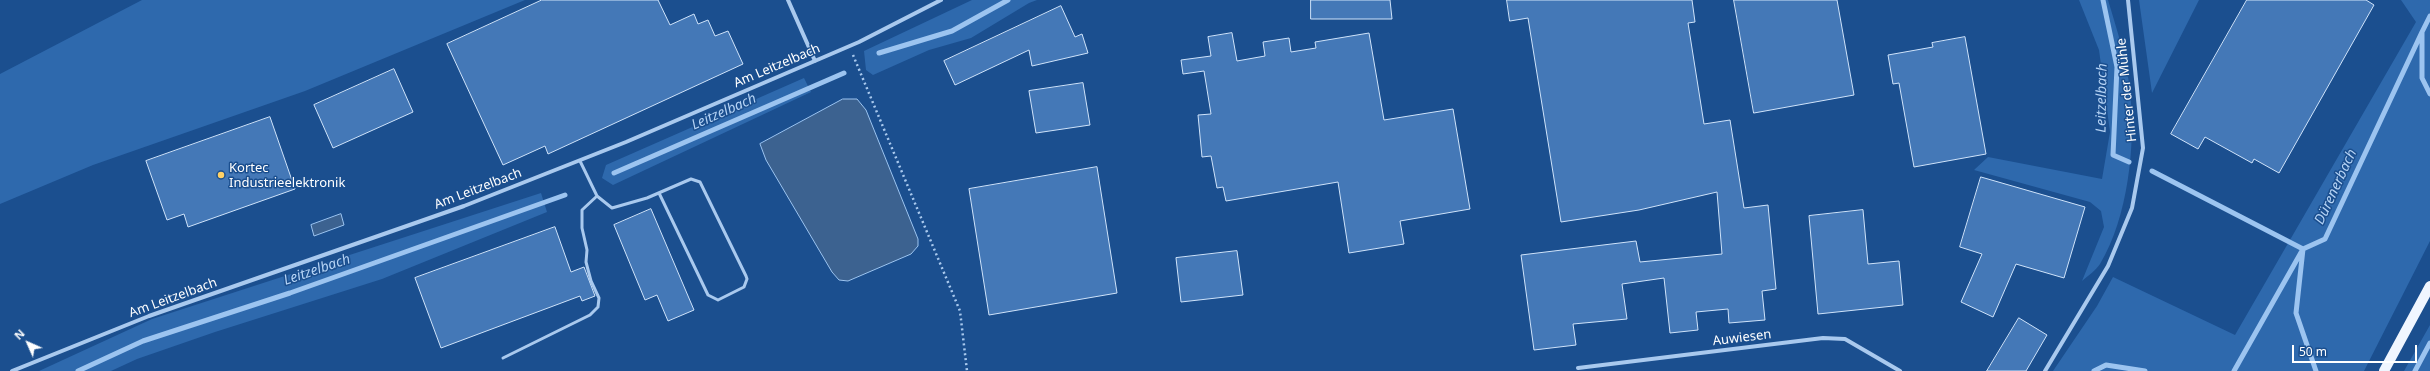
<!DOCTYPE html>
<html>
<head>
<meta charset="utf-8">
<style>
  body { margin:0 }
  #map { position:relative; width:2430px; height:371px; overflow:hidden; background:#1b4f8f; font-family:"Noto Sans",sans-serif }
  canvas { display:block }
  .north { position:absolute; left:8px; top:323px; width:40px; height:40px; -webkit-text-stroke:3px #1b4f8f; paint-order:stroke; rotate:315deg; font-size:11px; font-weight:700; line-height:16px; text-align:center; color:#fff }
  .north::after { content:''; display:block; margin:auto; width:14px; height:18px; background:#fff; clip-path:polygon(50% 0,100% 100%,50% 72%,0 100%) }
  .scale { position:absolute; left:2292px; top:345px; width:125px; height:18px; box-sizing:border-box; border:2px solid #fff; border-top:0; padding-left:5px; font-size:12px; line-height:14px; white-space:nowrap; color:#fff; -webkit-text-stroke:3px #1b4f8f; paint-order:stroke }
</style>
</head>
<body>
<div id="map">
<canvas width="2430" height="371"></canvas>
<div class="north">N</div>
<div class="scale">50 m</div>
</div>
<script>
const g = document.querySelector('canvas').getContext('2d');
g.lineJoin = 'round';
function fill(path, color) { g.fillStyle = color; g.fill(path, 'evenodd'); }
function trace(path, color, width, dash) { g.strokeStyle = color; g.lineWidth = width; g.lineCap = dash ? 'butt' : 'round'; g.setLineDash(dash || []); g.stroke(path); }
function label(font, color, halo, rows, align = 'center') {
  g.font = font + ' "Noto Sans",sans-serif'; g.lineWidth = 3; g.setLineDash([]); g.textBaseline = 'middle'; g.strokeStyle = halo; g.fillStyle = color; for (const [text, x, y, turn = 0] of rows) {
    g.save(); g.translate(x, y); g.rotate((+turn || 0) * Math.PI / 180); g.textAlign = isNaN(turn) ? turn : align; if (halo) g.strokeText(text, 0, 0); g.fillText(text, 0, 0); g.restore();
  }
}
fill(new Path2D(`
  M142 0H525L305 91 93 165 0 204V74Z
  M972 0H1037L1029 3 971 38 929 50 873 75 866 70 864 51Z
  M2079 0H2108C2117 30 2127 61 2130 92 2136 144 2128 218 2100 264 2096 270 2088 276 2082 281L2104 227 2101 211 2090 202 1974 170 1988 157 2102 179 2110 132 2099 50Z
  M2139 0H2199L2152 93Z
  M2401 0H2430V241L2364 371H2053L2097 306 2113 277 2235 335 2416 22Z
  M804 78 811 92 613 185 602 178 606 165Z
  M541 193 547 212 382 279 215 332 137 359 111 371H39L152 319Z
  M2430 325V371H2404Z`), '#2e69ad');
const water = new Path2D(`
  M843 99H857L866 110 918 239V246L911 254 848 281 839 280 832 272 766 160 760 144Z
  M341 214 344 225 314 236 311 225Z`);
fill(water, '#3c6290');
trace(water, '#9cc4f0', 1);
trace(new Path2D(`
  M2103 0 2117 67 2113 155 2129 162
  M2430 16 2422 32V78L2430 94
  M879 53 952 31 1008 0
  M2152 171 2303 249 2234 371
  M614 173 844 73
  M78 371 143 341 290 293 565 195
  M2094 371 2106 365 2145 371
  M2316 371 2296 313 2303 249 2325 239 2422 32
  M2415 371 2430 343`), '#9cc4f0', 5);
const building = new Path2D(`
  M542 0H658L670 25 694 14 698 24 708 20 715 36 728 31 743 64 548 154 545 146 503 165 447 44Z
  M1311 0H1390L1392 19H1311Z
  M1507 0H1692L1695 22 1688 23 1704 124 1730 120 1744 208 1768 205 1776 289 1762 291 1765 320 1729 323 1728 309 1696 312 1698 330 1670 333 1664 278 1622 284 1627 319 1573 324 1576 345 1534 350 1521 255 1636 241 1640 262 1722 254 1717 192 1639 210 1561 222 1528 18 1510 21Z
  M1734 0H1837L1854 95 1754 113Z
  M2247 0H2366L2374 5 2279 173 2254 159 2252 163 2205 137 2198 149 2171 134Z
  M1061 6 1075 37 1082 34 1088 53 1032 66 1029 50 955 85 944 61Z
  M1232 33 1237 61 1265 56 1263 42 1289 38 1291 52 1316 48 1315 42 1369 33 1384 120 1453 109 1470 209 1400 221 1404 244 1349 253 1338 182 1226 201 1223 187 1217 188 1211 156 1202 157 1198 115 1211 114 1204 71 1183 74 1181 60 1211 56 1208 37Z
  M1965 37 1986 154 1914 167 1899 83 1893 84 1888 55 1933 47 1932 43Z
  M394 69 413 112 333 148 314 105Z
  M1083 83 1090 125 1036 133 1029 91Z
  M270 117 295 189 188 227 184 214 167 220 146 161Z
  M1097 167 1117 293 989 315 969 189Z
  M1981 177 2085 207 2064 278 2016 264 1993 317 1961 302 1982 254 1960 247Z
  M651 209 694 310 668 321 657 295 645 300 614 225Z
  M1863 210 1868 264 1899 261 1903 305 1818 314 1809 216Z
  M555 227 571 272 584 267 595 296 582 301 580 296 441 348 415 278Z
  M1237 251 1243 295 1181 302 1176 258Z
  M2019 318 2047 335 2026 371H1987Z`);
fill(building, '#4478b7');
trace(building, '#cfe3fa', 1);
trace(new Path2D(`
  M853 55 960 311 967 371`), '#a9c9ee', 2.5, [2, 3]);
trace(new Path2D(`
  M580 161 597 196 612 208 647 198 691 179 700 182 746 276 747 279 744 287 718 300 708 295 659 193
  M503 358 590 315 598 307 599 298 591 281 586 262 587 250 582 228V210L597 196`), '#a9c9ee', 3);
trace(new Path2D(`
  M788 0 815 61
  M1578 368 1823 338 1845 339 1900 371
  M12 371 149 316 464 206 626 142 859 42 941 0
  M2045 371 2108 266 2132 208 2143 148 2128 0`), '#a9c9ee', 4);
trace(new Path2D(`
  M2384 371 2430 286`), '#f0f6ff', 10);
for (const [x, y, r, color] of [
  [221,175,4,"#ffd166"]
]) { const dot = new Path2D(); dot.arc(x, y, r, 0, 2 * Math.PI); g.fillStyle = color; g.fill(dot); trace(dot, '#1b4f8f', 1.5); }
label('13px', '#fff', '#1b4f8f', [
  ["Am Leitzelbach",777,66,-23],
  ["Hinter der Mühle",2127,90,-96],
  ["Am Leitzelbach",478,189,-21],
  ["Am Leitzelbach",173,298,-20],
  ["Auwiesen",1742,338,-7]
]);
label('13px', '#fff', '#1b4f8f', [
  ["Kortec",229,168],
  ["Industrieelektronik",229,183]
], 'left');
label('italic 14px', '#b5d3f5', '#1b4f8f', [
  ["Leitzelbach",2102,98,-89],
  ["Leitzelbach",724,112,-24],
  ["Dürenerbach",2336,187,-65],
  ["Leitzelbach",317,270,-19]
]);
</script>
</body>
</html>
